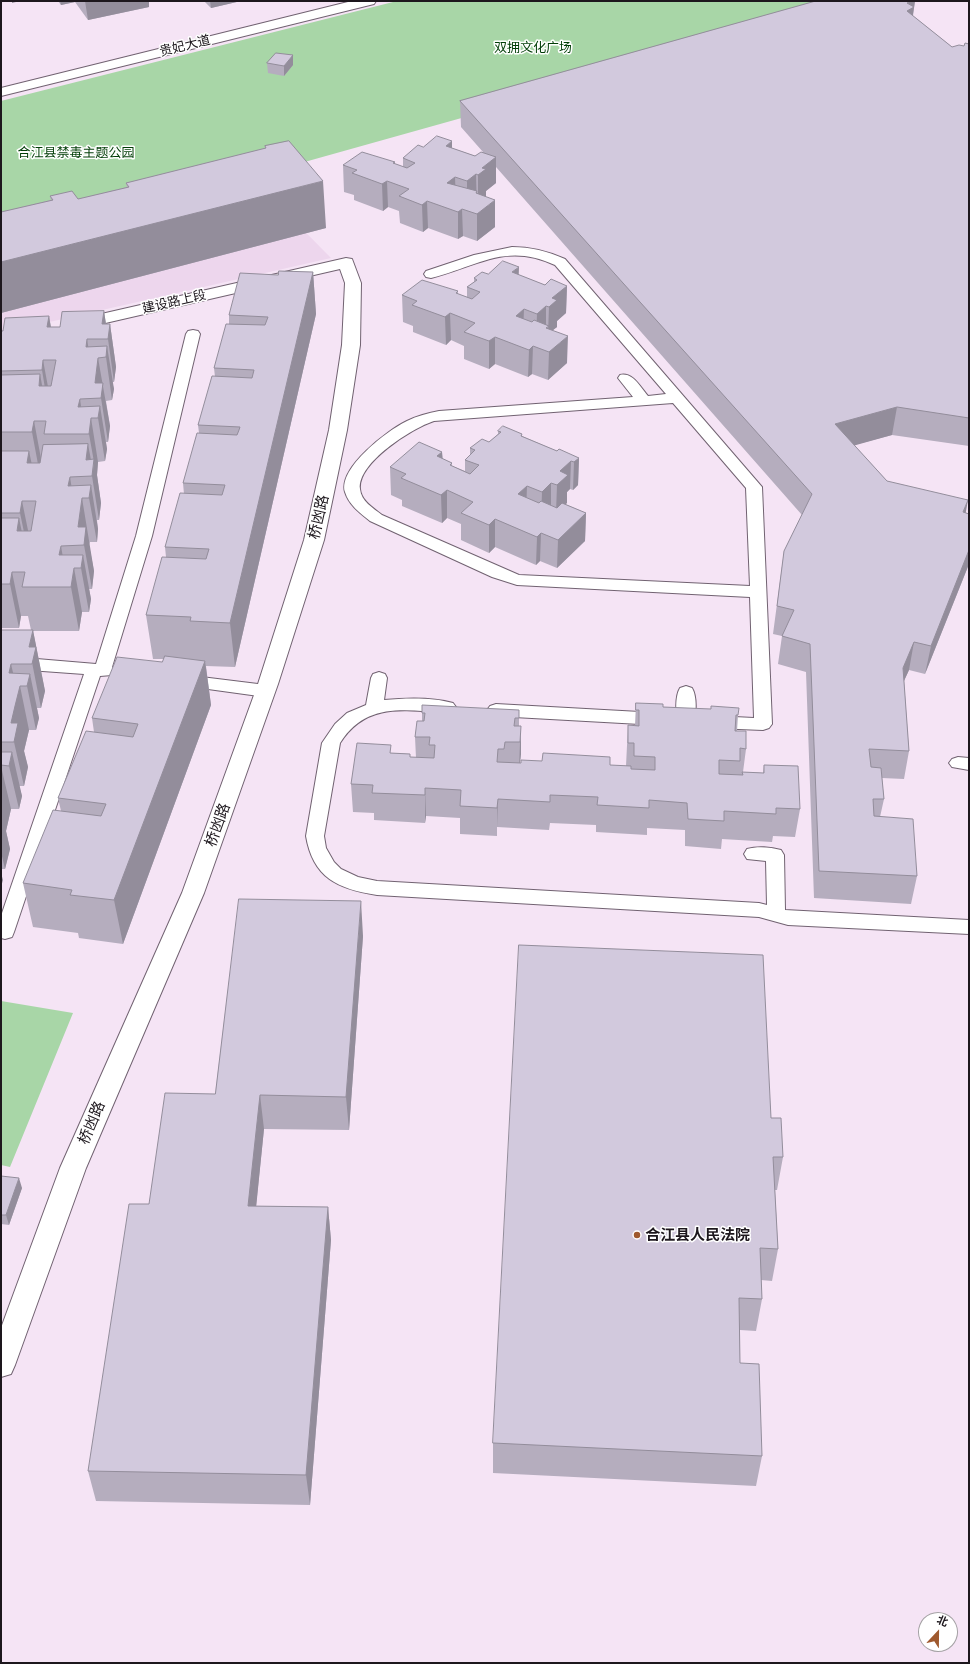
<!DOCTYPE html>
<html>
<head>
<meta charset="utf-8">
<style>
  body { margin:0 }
  #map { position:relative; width:970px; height:1664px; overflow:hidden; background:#f5e4f5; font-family:"Alegreya Sans","Noto Sans SC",sans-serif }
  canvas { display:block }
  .frame { position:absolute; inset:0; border:2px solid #1d171d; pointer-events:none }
  .north { position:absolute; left:918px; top:1612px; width:40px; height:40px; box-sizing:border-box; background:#fff; border:1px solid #a5a2a5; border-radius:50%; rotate:22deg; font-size:11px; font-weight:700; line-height:16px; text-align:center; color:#1d171d }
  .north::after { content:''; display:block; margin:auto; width:14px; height:18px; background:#9f592e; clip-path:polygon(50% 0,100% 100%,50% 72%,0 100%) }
</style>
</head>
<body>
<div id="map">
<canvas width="970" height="1664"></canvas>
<div class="frame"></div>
<div class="north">北</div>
</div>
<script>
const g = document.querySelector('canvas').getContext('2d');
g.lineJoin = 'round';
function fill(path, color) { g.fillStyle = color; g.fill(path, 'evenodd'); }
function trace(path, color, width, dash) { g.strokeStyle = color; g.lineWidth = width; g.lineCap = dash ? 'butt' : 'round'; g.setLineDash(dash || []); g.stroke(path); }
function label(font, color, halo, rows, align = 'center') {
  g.font = font + ' "Alegreya Sans","Noto Sans SC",sans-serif'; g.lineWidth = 3; g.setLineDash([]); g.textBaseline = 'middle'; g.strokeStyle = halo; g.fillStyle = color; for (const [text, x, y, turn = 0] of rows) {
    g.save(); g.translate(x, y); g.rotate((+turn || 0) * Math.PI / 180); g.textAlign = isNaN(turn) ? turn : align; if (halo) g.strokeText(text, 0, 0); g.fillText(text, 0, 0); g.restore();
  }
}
fill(new Path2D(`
  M251 177 331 258 1 333V244Z`), '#edd6ed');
fill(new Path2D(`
  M397 1H879L251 177 1 244V101Z
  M1 1001 73 1013 10 1167 1 1165Z`), '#a8d6a7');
const service = new Path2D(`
  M512 247C531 247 547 251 565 259L762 487 772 724 769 728 763 730 714 728 708 726 705 722 708 718 714 716 754 718 750 597 517 585 492 577 370 521C360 513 349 505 345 492 338 468 388 430 407 421 417 416 428 413 439 411L633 397 618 378 620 375C633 372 640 387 648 396L666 394 555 265C506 242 478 266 431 278L426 277 424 274 426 271 474 255ZM673 403 746 488 750 586 519 575 382 515C373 508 361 501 360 489 357 463 412 428 434 421Z
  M193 330 198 331 200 334 152 536 112 667 114 671 112 675 100 676 14 932 12 937 5 939 1 938V916L84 674 1 668V656L96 664 136 536 186 334 188 331Z
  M379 672 385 674 387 678 384 700C405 698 432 697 453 703L456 707 453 711 447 713C404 710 366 702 340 743L324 836 326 848 334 862 341 869 358 877 377 881 759 903 767 905 766 861 747 859 744 854 747 849C757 846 771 847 781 850L784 855 785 910 969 920V934L788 925 759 917 377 895C338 889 313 878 306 836L322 743 335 724 347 713 366 705 371 678 373 674Z
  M185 675 266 685 272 687 274 691 272 695 266 697 179 685 177 681 179 677Z
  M686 686 692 688C697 696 697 716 692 724L686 726 680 724C675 716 675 696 680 688Z
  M496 704 658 713 664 715 667 719 664 723 658 725 496 716 490 714 487 710 490 706Z
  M958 757 969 758V770L952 767 949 763 952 759Z`);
const minor = new Path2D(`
  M352 1H376L374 4 1 96V88Z
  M346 258 352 259 361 283 360 345 347 430 324 540 278 684 204 893 86 1168 15 1365 11 1374 1 1377V1328L60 1168 182 893 258 684 304 540 329 430 342 345 345 283 340 269 75 330 69 329 66 325 69 321 75 320Z`);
trace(service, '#716271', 2);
trace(minor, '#716271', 2);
fill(service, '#fff');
fill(minor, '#fff');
fill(new Path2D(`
  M58 1H149V7L88 20 75 2 61 5Z
  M204 1H241L211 8Z
  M915 1 913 16 952 47 964 46 969 44V446L892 435 854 445 887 481 969 514V564L925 674 909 670 904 681 909 751 904 779 882 778 884 799 880 817 917 876 911 904 814 898 806 672 778 664 782 636 773 634 784 551 802 515 496 167V183L486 191V196L485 197 495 227 477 241 463 236 458 239 428 228 423 232 400 223 399 211 388 207 383 211 354 200V195L344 192 343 165 395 162V164L403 167V158L423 147 452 148 475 156 483 152 461 127 460 101Z
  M267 63 293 65 284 76 268 73Z
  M265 146 326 228 1 313V212L51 200 50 196 78 199 127 187 126 183 265 149Z
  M313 272 316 314 235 667 206 666 211 705 123 944 79 938 78 933 33 927 23 883 61 811 58 798 94 732 92 718 162 662 164 659H153L146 615 166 557 165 547 184 494 183 483 199 433 198 425 215 377 214 368 229 324V315L278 275Z
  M488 274 519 275 545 285 567 286 566 313 557 321V327L553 330 567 363 548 380 532 374 528 377 495 364 489 369 464 359V346L451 340 446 345 413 332V326L403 322 402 295 458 291V294L467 297V287L474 282V278Z
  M104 311 106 324H110L116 367 114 382H112L114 389 112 400 106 401 110 426 108 442H106L107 449 105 461 98 462 97 475 101 503 99 520H97L98 529 97 542H90L89 545 94 571 92 589H89L91 599 89 612H82L79 631H33L45 691 41 708H37L39 718 36 730H29L24 751 28 767 24 786H19L22 796 19 809H11L6 831 10 849 5 869H1V630H31L28 616H21L19 628H1V331L49 316 51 327H60Z
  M498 431 522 434V436L557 451 579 458 578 485 573 490 570 489 567 492V503L565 504 586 513 585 541 557 568 540 561 536 565 495 547 489 553 461 540V524L447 518 442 523 402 506V500L391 495 390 467 442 452 443 459 452 463V466L465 471V460L470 455V448L489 442 498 434Z
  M636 703 663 707 738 715 737 731 746 749 743 772 763 773 764 765 800 809 795 837 773 836 772 842 722 839 721 849 685 846V830L647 828V835L596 832V825L550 823 549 830 497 827V836L460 834V818L426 816 425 823 374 820V813L353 812 351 784 391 753 410 754V757L416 758 415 737 422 721V713L519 710V726L521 754 520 763 626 766 628 725 635 726Z
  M363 936 349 1130 264 1129 256 1206 328 1207 331 1240 310 1505 96 1501 88 1471 149 1204 215 1094Z
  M771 1118 783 1157 777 1190H775L778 1249 772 1281 761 1280 762 1299 756 1331 740 1330V1363L762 1456 756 1486 493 1473V1443Z
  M1 1176 22 1188 9 1225 1 1224Z`), '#b5adbe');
fill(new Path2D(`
  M12 1H20L12 3Z
  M60 1H74L75 2 61 5Z
  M85 1H149V7L88 20Z
  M210 1H241L211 8Z
  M911 1H915L910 33 907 3Z
  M293 55V65L284 76V66Z
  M452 141V168L446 146Z
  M496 157V183L486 191V196L478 202V175L482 168Z
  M476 174 477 214 495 200V227L477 241V214L467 208V181Z
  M455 177 456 204 447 183Z
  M323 181 326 228 1 313V262Z
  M387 181 388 207 383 211 382 184Z
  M427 201 428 228 423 232 422 205Z
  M462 209 463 236 458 239V212Z
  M519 267 518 294 512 272Z
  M313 272 316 314 235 667 230 623Z
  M567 286 566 313 557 321V327L548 334 549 307 552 298Z
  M546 306V333L536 341 537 314Z
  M524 309 523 336 516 316Z
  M104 311 108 338 110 324 116 367 114 382 108 339 102 324Z
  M450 313 451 340 446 345 445 317Z
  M49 316 56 359 47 327Z
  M568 336 567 363 548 380 549 352Z
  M495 337V364L489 369V341Z
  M87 339 94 382 86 347Z
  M107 346 114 389 112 400 106 357Z
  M533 346 532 374 528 377 529 350Z
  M98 358 110 426 108 442 101 398 95 383Z
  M43 360 51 403 49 413 42 370Z
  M40 374 48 418 39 386Z
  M80 399 85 434 78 407Z
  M100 406 107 449 105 461 98 418Z
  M897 407 892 435 831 452 835 424Z
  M91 418 98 462 97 475 101 503 99 520 92 476 86 460 88 444 93 471 94 462 89 434Z
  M34 421 42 464 40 475 32 432Z
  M29 451 38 494 27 463Z
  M442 452 443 479 437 456Z
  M579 458 578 485 573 490 574 462Z
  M571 461 570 489 567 492V503L556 513 557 485 560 471Z
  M70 477 77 521 68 486Z
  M551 483V510L541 520 542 492Z
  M91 485 98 529 97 542 89 498Z
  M527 486 526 514 518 494Z
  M447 490V518L442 523 441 495Z
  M82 498 94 571 92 589 84 545 78 527Z
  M968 500 963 528V512Z
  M22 501 31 545 29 556 20 513Z
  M586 513 585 541 557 568 558 540Z
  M19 518 28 562 17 531Z
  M495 519V547L489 553V525Z
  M541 533 540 561 536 565 537 537Z
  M61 546 68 587 59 555Z
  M969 550V564L925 674 931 646Z
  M83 555 91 599 89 612 81 568Z
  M74 568 82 612 79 631 71 587Z
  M12 572 21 616 19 628 10 584Z
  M33 630 45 691 41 708 29 647Z
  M914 642 909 670 897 696 903 668Z
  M205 661 211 705 123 944 114 900Z
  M11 664 18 694 20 686 29 730 24 751 28 767 24 786 14 742 11 723 9 673Z
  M30 674 39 718 36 730 27 686Z
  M521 726V754L519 770 520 742Z
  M12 752 22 796 19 809 9 766Z
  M1 766 11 809 6 831 10 849 5 869 1 852Z
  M425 788 426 816 425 823Z
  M498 799 497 827V836V808Z
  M1 873 3 880 1 887Z
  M361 901 363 936 349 1130 346 1097Z
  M260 1095 264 1129 253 1238 248 1206Z
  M19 1178 22 1188 9 1225 6 1215Z
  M328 1207 331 1240 310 1505 306 1475Z`), '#938d9b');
const building = new Path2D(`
  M816 1H911L907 3 914 7 907 11 952 47 959 45 964 46 965 43 969 44V418L897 407 835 424 887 481 968 500 963 512 969 514V550L931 646 914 642 903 668 909 751 869 749 871 767 881 768 884 799H873L874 816 913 819 917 876 819 871 810 644 782 636 794 610 777 606 784 551 812 494 460 101Z
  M276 53 293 55 284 66 267 63Z
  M437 136 452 141 446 146 475 156 481 152 496 157 482 168 486 169 478 175 476 174 467 181 455 177 447 183 477 191 476 193 495 200 477 214 462 209 458 212 427 201 422 205 399 196 409 189 387 181 382 184 352 173 357 170 343 165 362 152 395 162 393 163 407 168 415 163 403 158 418 145 423 147Z
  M289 141 323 181 1 262V212L53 200 50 196 72 191 78 199 129 187 126 183 266 148 265 146Z
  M503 261 519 267 512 272 545 285 551 279 567 286 552 298 557 300 549 307 546 306 537 314 524 309 516 316 532 322 534 320 549 326 546 328 568 336 549 352 533 346 529 350 495 337 489 341 464 332 475 323 450 313 445 317 412 305 417 301 402 295 422 280 458 291 456 293 472 299 480 292 467 287 477 280 474 278 482 272 488 274Z
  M279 271 313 272 230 623 190 621 191 617 146 615 162 557 206 559 209 549 165 547 180 493 222 495 225 485 183 483 197 433 237 435 239 430 240 427 198 425 212 376 252 378 254 370 214 368 226 324 265 325 268 317 229 315 240 273 278 275Z
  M104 311 102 324H110L108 339H87L86 347 107 346 106 357 98 358 95 383H103L101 398 80 399 78 407 100 406 98 418H91L89 434H44L46 421H34L32 432H1V375L40 374 39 386H51L56 360H43L42 370 1 371V331H3L5 318 49 316 47 327H60L62 312Z
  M503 426 522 434 521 436 557 451 559 449 579 458 574 462 571 461 560 471 568 475 557 485 551 483 542 492 527 486 518 494 539 503 541 501 557 508 562 503 586 513 558 540 541 533 537 537 495 519 489 525 461 513 473 502 447 490 441 495 401 478 406 474 390 467 419 442 442 452 437 456 452 463 450 465 470 474 479 465 465 460 475 450 470 448 482 439 489 442 501 432 498 431Z
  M88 444 86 460 94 459 92 476 70 477 68 486 91 485 89 498H82L78 527H86L84 545 61 546 59 555H83L81 568H74L71 587H22L25 572H12L10 584H1V518H19L17 531H31L36 501H22L20 513H1V451H29L27 463H40L43 445Z
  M1 630H33L29 647H36L32 664H11L9 673 30 674 27 686H20L15 706 11 723H18L14 742H1Z
  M165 656 205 661 114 900 70 895 72 890 23 883 53 810 101 816 106 804 58 798 86 731 133 737 138 724 92 718 117 657 162 662Z
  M636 703 663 704V707L711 709V706L739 708 738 715H736L735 731H746V749L740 748V761L719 760V774L743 775 742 772 764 773V765L798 766 800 809 776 808V814L724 811V821L688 819 687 803 649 800V808L597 805 598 797 550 795V802L498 799 497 808 460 806 461 790 425 788V795L372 793 373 785 351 784 357 743 391 745 390 753 410 754V757L434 758 435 745H429L430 737H415L417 721H424L425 713H422V705L519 710V718H515L514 726H521L520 742H505L504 749H498L497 762 521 763V760L542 761 543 753 577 755 610 757V765L631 766V769L655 770V757L634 756V743H628V725L639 726V710H636Z
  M1 752H12L9 766 1 765Z
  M239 899 361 901 346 1097 260 1095 248 1206 328 1207 306 1475 88 1471 129 1204H149L165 1093 215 1094Z
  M519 945 763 955 771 1118H781L783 1157H773L778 1249 760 1248 762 1299 739 1298 740 1363 759 1364 762 1456 493 1443Z
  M1 1176 19 1178 6 1215H1Z`);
fill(building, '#d2c9dd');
trace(building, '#938d9b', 1);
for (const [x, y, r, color] of [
  [637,1235,4,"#9f592e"]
]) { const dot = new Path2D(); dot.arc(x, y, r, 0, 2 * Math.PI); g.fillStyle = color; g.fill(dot); trace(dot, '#fff', 1.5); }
label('13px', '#1d171d', '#fff', [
  ["贵妃大道",185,46,-14],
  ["建设路上段",174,302,-13]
]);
label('13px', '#003d06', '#fff', [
  ["双拥文化广场",533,48],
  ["合江县禁毒主题公园",76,153]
]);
label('15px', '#1d171d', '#fff', [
  ["桥凼路",319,517,-77],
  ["桥凼路",218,825,-70],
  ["桥凼路",92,1123,-67]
]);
label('bold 15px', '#1d171d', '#fff', [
  ["合江县人民法院",645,1235]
], 'left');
</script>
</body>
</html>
